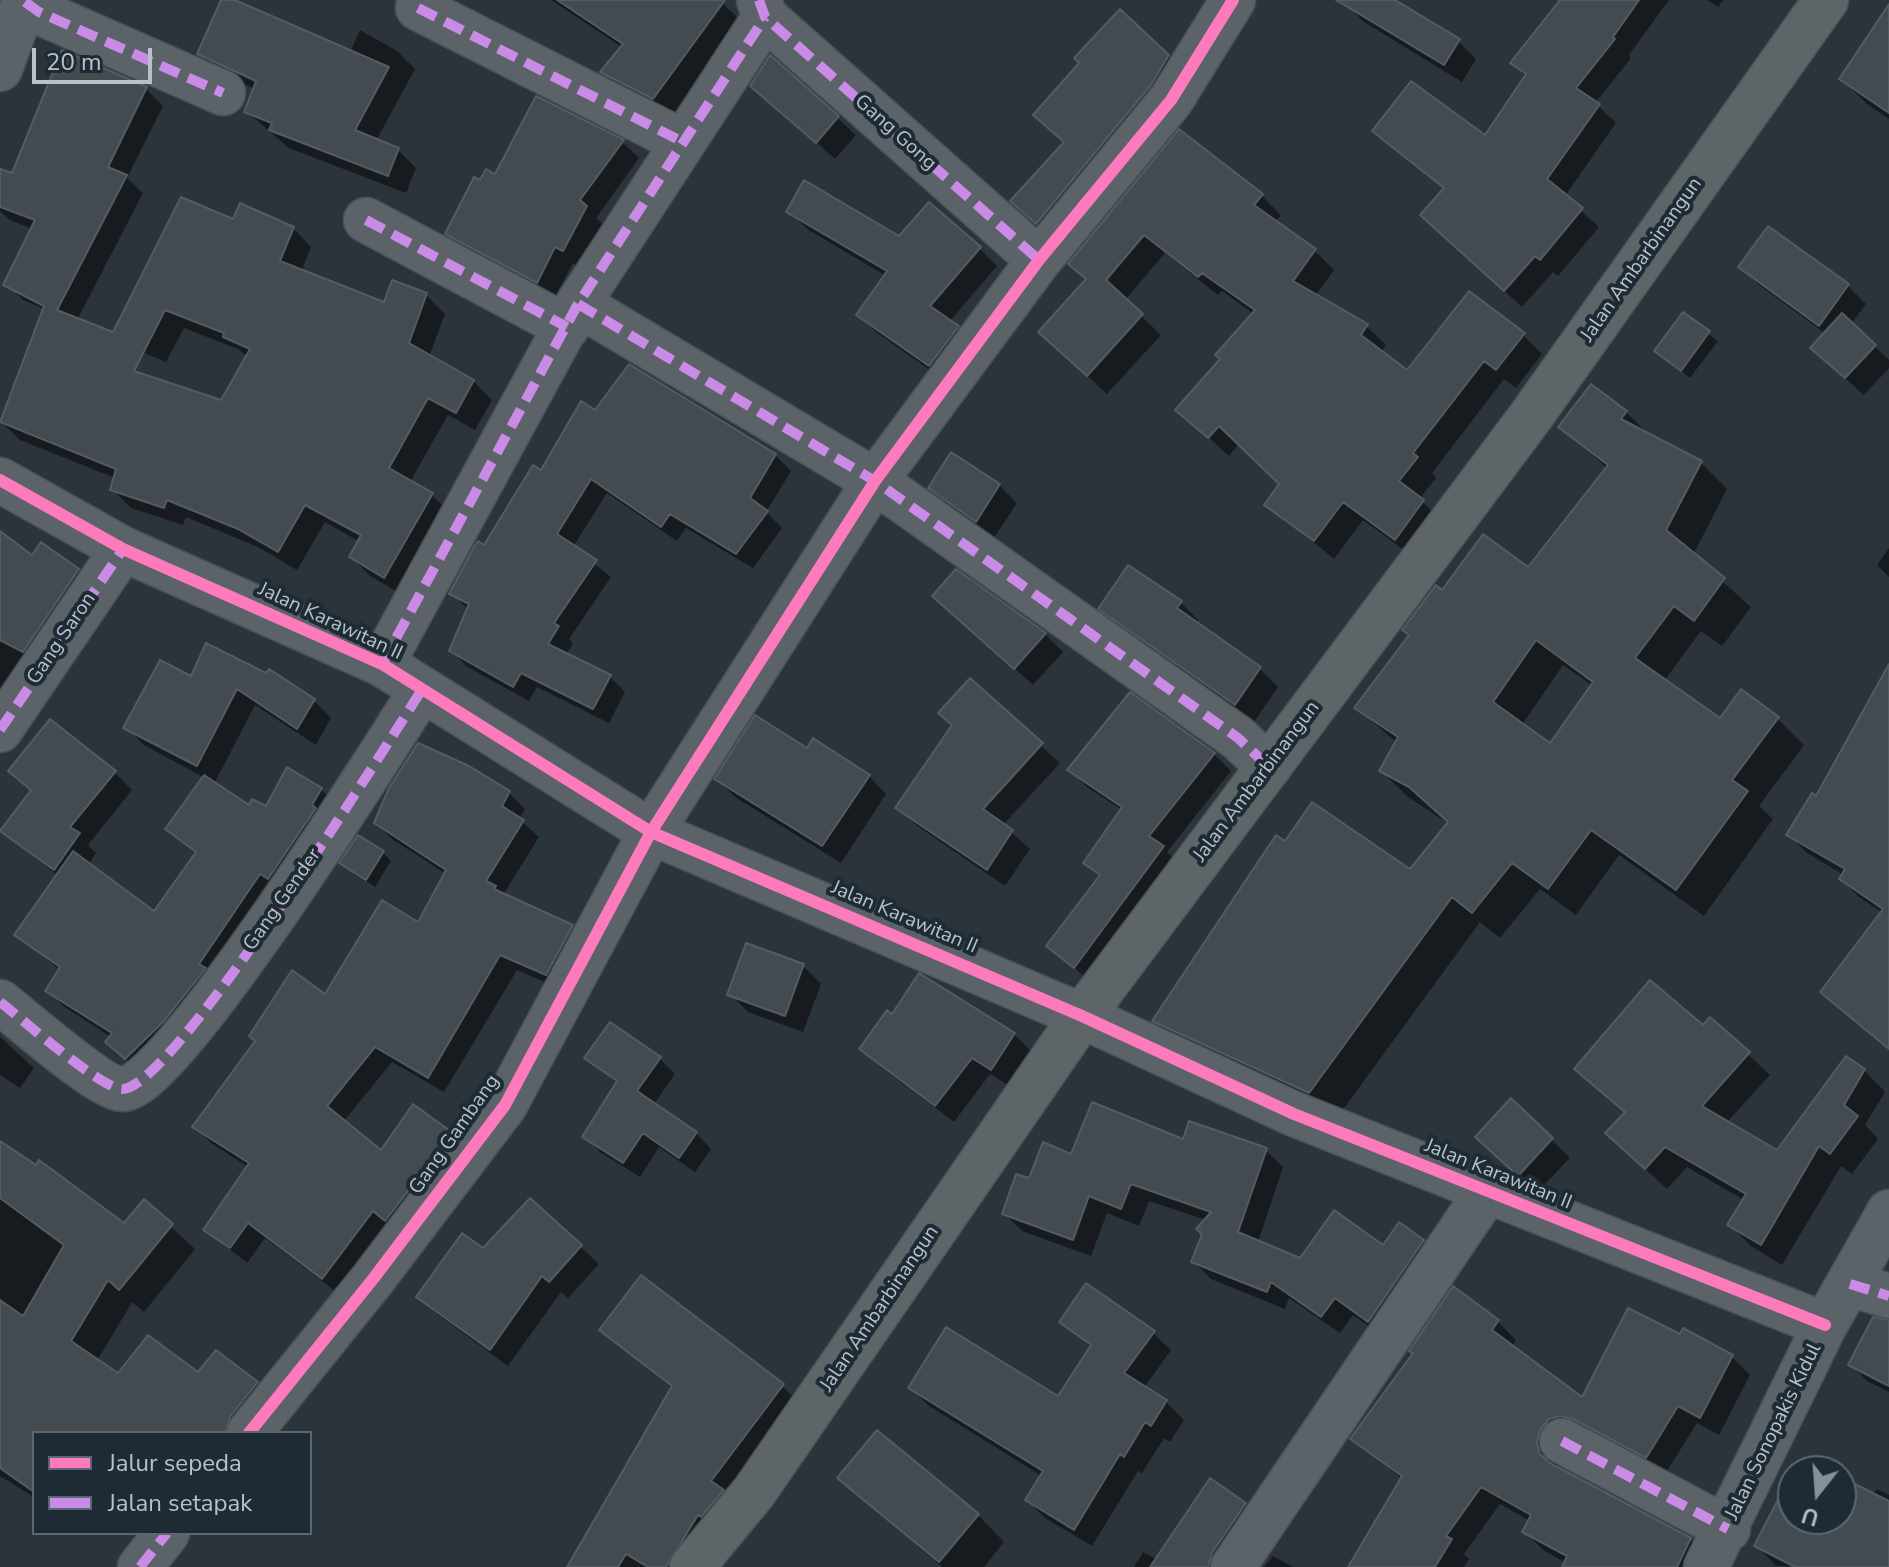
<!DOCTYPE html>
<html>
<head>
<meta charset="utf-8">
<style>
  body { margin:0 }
  #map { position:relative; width:1889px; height:1567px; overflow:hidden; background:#2b343a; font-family:"Nunito Sans",sans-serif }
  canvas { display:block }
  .legend { position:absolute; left:32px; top:1431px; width:280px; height:104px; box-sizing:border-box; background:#1e2b35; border:2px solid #5b6771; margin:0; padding:10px 14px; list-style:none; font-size:24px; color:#b6c1ca }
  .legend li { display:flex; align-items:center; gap:16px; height:40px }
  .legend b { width:40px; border:2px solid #5b6771 }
  .north { position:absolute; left:1777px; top:1455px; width:80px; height:80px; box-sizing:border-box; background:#1e2b35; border:2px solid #5b6771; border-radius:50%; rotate:197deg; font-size:22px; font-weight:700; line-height:32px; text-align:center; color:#b6c1ca }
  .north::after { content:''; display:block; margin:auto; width:28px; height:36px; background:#859098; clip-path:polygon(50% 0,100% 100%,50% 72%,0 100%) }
  .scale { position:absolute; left:32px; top:48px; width:120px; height:36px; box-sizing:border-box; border:4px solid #b6c1ca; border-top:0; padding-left:10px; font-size:24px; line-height:28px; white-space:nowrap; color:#b6c1ca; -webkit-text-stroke:6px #1e2b35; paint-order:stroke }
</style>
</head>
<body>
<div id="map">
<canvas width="1889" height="1567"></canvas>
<ul class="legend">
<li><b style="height:10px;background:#fd7abc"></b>Jalur sepeda</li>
<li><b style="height:10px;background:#ca8be6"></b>Jalan setapak</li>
</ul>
<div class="north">U</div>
<div class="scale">20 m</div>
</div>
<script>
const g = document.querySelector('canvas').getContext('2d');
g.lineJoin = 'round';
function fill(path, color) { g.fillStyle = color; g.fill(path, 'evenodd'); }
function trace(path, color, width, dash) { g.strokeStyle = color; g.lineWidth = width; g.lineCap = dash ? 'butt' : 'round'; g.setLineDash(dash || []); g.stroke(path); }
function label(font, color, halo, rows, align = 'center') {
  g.font = font + ' "Nunito Sans",sans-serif'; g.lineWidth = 8; g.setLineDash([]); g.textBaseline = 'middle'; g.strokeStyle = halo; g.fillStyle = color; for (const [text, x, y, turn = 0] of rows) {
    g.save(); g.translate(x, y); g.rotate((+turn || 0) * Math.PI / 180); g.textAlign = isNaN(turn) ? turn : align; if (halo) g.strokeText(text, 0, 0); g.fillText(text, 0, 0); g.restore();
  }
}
fill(new Path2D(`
  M224 0H230L343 68 360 30 397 51 415 69 376 141 398 150 416 168 406 193 289 148 247 112 255 89 218 72 200 54Z
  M551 0H719L741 21 672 116 621 90 603 72 622 47Z
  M1348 0H1391L1458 41 1476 59 1462 82 1364 22 1346 4Z
  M1563 0H1669L1629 55 1631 58 1595 103 1616 123 1565 196 1599 227 1558 276 1553 272 1522 307 1440 232 1445 190 1374 130 1485 138 1527 78 1512 63Z
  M1707 0H1723L1718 7Z
  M1889 39V119L1868 105 1841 78Z
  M1168 56 1186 74 1055 240 1030 218Z
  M771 58 856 135 835 159 752 86Z
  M146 89 163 106 127 178 143 193 76 322 23 300 6 283 33 229 10 220 0 211V183Z
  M1180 132 1262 196 1281 215 1275 222 1315 251 1334 270 1315 296 1366 326 1386 345 1381 352 1408 372 1523 335 1542 354 1516 388 1504 379 1432 473 1436 478 1419 499 1442 521 1415 558 1363 520 1334 559 1267 504 1281 485 1239 444 1229 456 1178 410 1223 359 1254 314 1222 291 1218 295 1165 253 1125 300 1161 335 1107 394 1060 351 1087 280Z
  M622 142 639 158 596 218 603 224 580 267 573 263 554 298 465 250 448 233 481 182Z
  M789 211 899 238 979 248 997 266 949 322 975 345 948 383 876 332 858 314 886 276 807 229Z
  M234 222 293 228 311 247 301 272 385 305 426 295 445 314 429 357 473 381 492 400 475 430 448 415 410 482 432 495 450 513 403 595 370 576 351 557 360 542 325 522 297 570 258 547 186 517 183 525 131 508 112 489 115 478 20 440 1 422 222 402 248 357 238 349 184 328 166 362 135 349 116 330Z
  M1769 228 1848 286 1866 304 1851 324 1889 360V368L1864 395 1831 366 1826 334 1759 285 1741 267Z
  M1684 315 1718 341 1690 378 1656 351Z
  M630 366 775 455 791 471 766 512 782 528 753 568 686 528 677 541 607 493 573 547 611 577 569 639 573 643 566 655 610 677 625 692 609 723 537 687 529 701 466 666 451 650 469 610 451 593 542 473 596 413Z
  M1626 412 1650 436 1701 463 1727 489 1693 555 1751 607 1722 646 1701 631 1664 681 1720 721 1777 718 1804 745 1759 806 1773 819 1704 916 1619 855 1576 915 1540 889 1500 938 1480 922 1336 1119 1181 1047 1154 1020 1286 844 1411 872 1449 824 1408 797 1381 771 1397 743 1357 708 1443 592 1528 570 1608 469 1561 427ZM1563 665 1593 686 1550 746 1522 725Z
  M999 485 1017 503 994 538 949 506 931 488Z
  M0 533 32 558 78 570 95 588 0 720Z
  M1889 548V577L1877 565Z
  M956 572 1045 634 1063 652 1033 685 953 613Z
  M1180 602 1198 620 1196 624 1260 669 1278 687 1254 722 1119 626 1101 608Z
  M192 679 313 700 331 718 316 745 255 705 214 784 249 808 267 809 321 789 336 805 142 1073 107 1042 111 1037 63 1006 48 990 60 970 16 934 58 876 3 831 32 792 10 771 114 772 132 790 88 845 96 853 88 865 154 914 197 854 167 829 205 778 144 745 126 727Z
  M970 681 1060 763 1003 825 1030 849 1005 886 916 825 898 807 954 726Z
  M1889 689V1028L1878 1041 1822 992 1883 913 1859 897 1841 879 1844 875 1807 853 1789 835Z
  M1130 695 1214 754 1231 771 1167 852 1180 865 1092 983 1049 946 1101 878 1086 863 1122 810 1087 787 1070 770Z
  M808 750 869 776 886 794 841 863 735 797 717 779Z
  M509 793 525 809 519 819 539 837 503 895 572 926 588 942 563 990 517 970 444 1092 392 1062 343 1122 381 1153 451 1134 468 1150 339 1294 265 1238 247 1263 206 1230 248 1167 211 1143 195 1127 326 996 419 925 446 874 392 839 376 823Z
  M383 853 391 861 375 887 342 863Z
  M803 966 821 984 803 1032 748 1012 730 994Z
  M893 1017 1014 1034 1032 1052 1010 1086 990 1074 954 1122 879 1066 861 1049Z
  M1710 1019 1770 1075 1726 1123 1777 1153 1864 1070 1885 1092 1865 1125 1878 1139 1852 1174 1841 1166 1782 1265 1751 1246 1729 1224 1744 1200 1687 1167 1667 1189 1629 1154 1608 1133 1626 1113 1577 1068 1703 1028Z
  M0 1037 34 1068 20 1088 0 1075Z
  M587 1058H659L675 1074 654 1104 696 1133 711 1149 695 1172 659 1147 640 1177 600 1152 585 1136 618 1084Z
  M1511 1101 1570 1158 1537 1192 1496 1154Z
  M1184 1142 1265 1150 1283 1167 1258 1242 1301 1260 1423 1241 1441 1259 1387 1339 1353 1315 1340 1333 1289 1298 1285 1309 1211 1279 1193 1261 1206 1220 1149 1201 1139 1226 1107 1213 1091 1256 1022 1231 1004 1213 1030 1181 1072 1156Z
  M0 1144 125 1226 144 1202 195 1249 144 1312 132 1302 97 1361 119 1376 199 1374 256 1384 280 1407 259 1433H34V1497L0 1476Z
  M530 1201 599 1264 568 1298 561 1292 508 1366 437 1314 419 1297 484 1251Z
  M1453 1289 1498 1322 1516 1340 1511 1347 1583 1400 1680 1337 1732 1357 1750 1375 1719 1435 1697 1423 1665 1474 1557 1449V1469L1690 1539 1708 1558 1703 1567H1564L1566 1563 1543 1550 1525 1532 1530 1521 1500 1504 1464 1554 1469 1559 1464 1567H1350L1403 1480 1353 1438 1415 1353Z
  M1874 1319 1889 1320V1392L1867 1381 1851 1365Z
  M1061 1322 1153 1333 1171 1350 1144 1388 1166 1402 1184 1420 1170 1442 1164 1438 1142 1473 1138 1471 1092 1546 1045 1518 1027 1500 1042 1476 929 1406 911 1388 1058 1399 1092 1348Z
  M602 1330 782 1386 803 1407 698 1567H568L673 1389Z
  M1801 1459 1825 1471H1795Z
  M1793 1475V1519H1841V1479L1873 1495 1877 1489 1889 1495V1567L1776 1566 1757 1546Z
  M839 1478 978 1515 1004 1542 984 1567H942Z
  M1245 1504 1263 1523 1236 1567H1134L1143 1552 1158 1560Z
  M1273 1556 1293 1567H1264Z`), '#0007');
const building = new Path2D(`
  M221 0H235L389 67 355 130 399 148 388 176 269 130 272 123 244 112 256 81 197 54Z
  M557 0H725L653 99 600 72 623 44Z
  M1336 0H1395L1460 39 1444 65Z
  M1560 0H1639L1613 37 1615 39 1576 88 1600 104 1547 179 1583 208 1540 260 1535 256 1504 291 1420 215 1444 188 1372 131 1411 81 1485 135 1526 74 1510 63Z
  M1889 4V113L1839 79Z
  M1120 9 1169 55 1151 85 1036 224 1010 201 1064 142 1033 115 1079 63 1074 58Z
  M62 50 147 87 108 167 127 175 57 310 113 332 181 197 233 219 240 203 294 227 280 261 384 302 392 280 427 293 409 343 474 380 456 413 428 398 389 468 433 493 384 578 349 557 361 535 305 505 278 552 238 529 167 500 164 508 110 490 116 469 0 422 44 306 3 285 35 220 0 207V169L12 173ZM165 310 224 333 223 337 250 349 221 400 134 371Z
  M770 55 839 116 816 143 750 86Z
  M536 96 624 140 580 200 587 206 563 251 555 247 537 283 445 234 474 177 480 180 486 169 495 174Z
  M1179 129 1263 194 1254 205 1316 249 1293 281 1368 324 1361 335 1407 370 1469 291 1525 333 1496 370 1484 361 1413 453 1418 457 1399 481 1424 500 1395 540 1343 502 1314 541 1264 505 1279 484 1219 426 1208 438 1175 410 1220 359 1215 355 1255 310 1202 273 1198 277 1144 235 1106 280 1143 314 1087 376 1038 332 1086 279 1068 264Z
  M804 180 899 236 929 202 981 247 930 306 959 326 929 366 856 315 887 271 786 212Z
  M1768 226 1849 284 1819 326 1738 267Z
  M1683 312 1710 331 1681 371 1654 351Z
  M1842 313 1876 345 1845 378 1810 348Z
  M629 364 776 454 750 498 768 511 736 554 670 514 661 527 591 479 557 534 597 560 554 623 559 626 548 644 611 675 593 709 521 673 513 687 449 651 469 604 449 594 474 547 478 541 484 545 533 465 541 470 581 401 595 410Z
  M1591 384 1627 411 1621 419 1702 461 1666 530 1725 578 1694 621 1674 606 1635 658 1720 718 1741 689 1779 717 1732 780 1748 791 1676 890 1591 830 1548 889 1512 863 1472 913 1452 897 1309 1093 1152 1021 1276 835 1285 841 1312 802 1410 869 1448 822 1409 787 1379 771 1398 737 1354 708 1409 635 1402 630 1436 585 1442 590 1483 534 1528 567 1608 465 1558 427ZM1536 640 1593 682 1550 743 1493 702Z
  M951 452 1000 484 976 522 928 488Z
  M0 531 32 555 41 542 79 569 23 652 0 640Z
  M1128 565 1182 601 1177 608 1261 667 1235 705 1098 609Z
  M956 569 1046 633 1014 669 932 596Z
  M206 643 266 673 269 669 315 699 297 729 237 689 197 766 123 728 160 660 191 676Z
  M1889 664V1049L1820 992 1883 909 1839 879 1845 869 1786 835 1812 793 1816 796Z
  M970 678 1043 743 983 809 1013 830 987 870 895 808 952 725 938 713Z
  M1130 692 1215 753 1149 836 1164 846 1074 968 1046 946 1100 875 1083 863 1122 807 1067 770Z
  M755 715 807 748 813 738 870 775 822 846 714 779Z
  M50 719 116 771 70 827 80 833 54 870 0 831 31 790 8 771Z
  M418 743 469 766 510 791 502 806 524 820 486 881 496 886 494 889 573 925 546 975 500 955 428 1078 375 1047 327 1106 381 1150 413 1104 453 1133 385 1221 373 1211 322 1279 248 1223 230 1248 203 1230 249 1163 192 1127 255 1041 249 1036 292 970 325 994 382 900 418 922 446 870 374 823 389 788Z
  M287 767 322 788 312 805 316 808 268 879 260 874 199 964 206 968 165 1020 125 1059 105 1042 112 1033 45 991 60 967 14 935 73 851 154 911 196 852 165 829 204 775 249 805 252 799 266 806Z
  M358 835 384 851 366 880 339 863Z
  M746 943 804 964 785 1016 727 995Z
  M919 973 1015 1033 991 1070 972 1058 935 1106 859 1049 887 1010 892 1014Z
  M1650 980 1703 1025 1710 1017 1750 1052 1702 1106 1777 1150 1846 1056 1865 1069 1844 1105 1858 1116 1830 1154 1819 1146 1761 1245 1727 1225 1746 1194 1665 1147 1645 1169 1605 1133 1625 1112 1574 1069Z
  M610 1022 661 1057 637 1091 697 1132 679 1158 643 1133 623 1163 582 1137 617 1081 584 1058Z
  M1511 1098 1553 1138 1518 1176 1475 1137Z
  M1092 1102 1183 1139 1189 1121 1267 1148 1238 1232 1300 1258 1334 1210 1383 1245 1399 1222 1424 1240 1368 1322 1335 1298 1321 1317 1271 1282 1267 1292 1191 1262 1202 1234 1196 1229 1211 1212 1131 1184 1121 1209 1089 1196 1073 1240 1002 1214 1016 1174 1029 1178 1043 1142 1071 1154Z
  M0 1141 36 1165 39 1160 124 1223 144 1199 173 1224 119 1290 108 1280 71 1341 118 1373 148 1335 198 1372 216 1350 258 1382 230 1417 225 1433H34V1492L0 1468V1300L23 1316 64 1245 0 1198Z
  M530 1198 582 1245 549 1282 542 1276 490 1350 416 1297 462 1233 483 1248Z
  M641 1275 784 1384 711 1481 724 1490 701 1517 698 1515 666 1567H648L626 1554 618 1567H567L672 1386 599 1330Z
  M1086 1283 1155 1331 1124 1373 1167 1400 1151 1426 1145 1422 1124 1457 1120 1454 1074 1530 1025 1500 1043 1471 908 1388 946 1327 1058 1396 1091 1345 1059 1322Z
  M1453 1286 1499 1320 1492 1330 1582 1397 1628 1308 1680 1334 1683 1328 1733 1355 1700 1418 1678 1406 1646 1458 1573 1419 1560 1416 1549 1419 1540 1430 1537 1443 1540 1454 1550 1463 1691 1538 1677 1567H1562L1567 1556 1522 1532 1531 1515 1481 1487 1446 1536 1452 1539 1435 1567H1348L1402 1476 1350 1439 1413 1353 1409 1351Z
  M1873 1317 1889 1320V1386L1848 1365Z
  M877 1430 979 1514 939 1562 837 1478Z
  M1793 1471V1519H1841V1477L1889 1501V1567H1795L1754 1546Z
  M1210 1478 1246 1503 1212 1553 1208 1567H1150Z`);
fill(building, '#434b50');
trace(building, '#535c61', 2);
const minor = new Path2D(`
  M759 0 765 17 1039 260
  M25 2 39 12 223 93
  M418 8 681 141
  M0 69 25 0
  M366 220 567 327
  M578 304 875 481 1238 738 1269 767
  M0 480 123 549 382 664 651 832 1082 1016 1294 1114 1825 1325
  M382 664 578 304 765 17
  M0 730 123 549
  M0 1002C22 1019 100 1088 122 1089 170 1092 386 746 421 691
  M1850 1284 1889 1296
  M249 1433 373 1279 505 1105 651 832 875 481 1039 260 1171 100 1233 0
  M1562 1441 1728 1529
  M140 1567 167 1533
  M1233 1567 1486 1193
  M1706 1567 1825 1325 1889 1212`);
const major = new Path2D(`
  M692 1567 754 1492 1082 1016 1531 416 1826 0`);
trace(minor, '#495054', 47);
trace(major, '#495157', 47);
trace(minor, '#5b6268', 44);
trace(major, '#5e6569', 44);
trace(new Path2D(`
  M759 0 765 17 1039 260
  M25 2 39 12 223 93
  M418 8 681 141
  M366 220 567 327
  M578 304 875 481 1238 738 1269 767
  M382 664 578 304 765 17
  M0 730 123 549
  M0 1002C22 1019 100 1088 122 1089 170 1092 386 746 421 691
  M1850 1284 1889 1296
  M1562 1441 1728 1529
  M140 1567 167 1533`), '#ca8be6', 10, [20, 10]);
trace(new Path2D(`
  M0 480 123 549 382 664 651 832 1082 1016 1294 1114 1825 1325
  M249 1433 373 1279 505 1105 651 832 875 481 1039 260 1171 100 1233 0`), '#fd7abc', 12);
label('20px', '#b6c1ca', '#1e2b35', [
  ["Gang Gong",895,133,42],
  ["Jalan Ambarbinangun",1642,260,-55],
  ["Jalan Karawitan II",330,622,25],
  ["Gang Saron",62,639,-56],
  ["Jalan Ambarbinangun",1257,782,-53],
  ["Gang Gender",283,900,-55],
  ["Jalan Karawitan II",904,918,23],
  ["Gang Gambang",455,1135,-55],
  ["Jalan Karawitan II",1498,1175,22],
  ["Jalan Ambarbinangun",880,1309,-56],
  ["Jalan Sonopakis Kidul",1774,1432,-64]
]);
</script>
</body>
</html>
